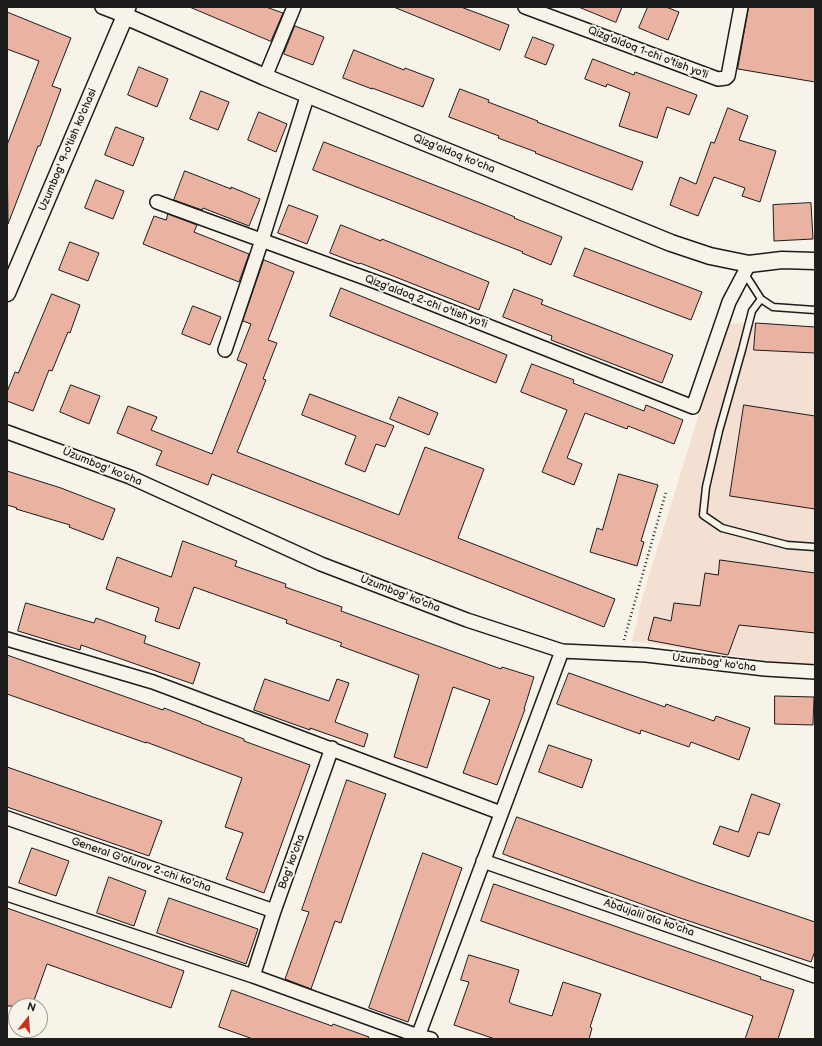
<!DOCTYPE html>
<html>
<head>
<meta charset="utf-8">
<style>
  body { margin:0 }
  #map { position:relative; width:822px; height:1046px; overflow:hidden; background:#f7f3e8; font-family:"Balsamiq Sans",sans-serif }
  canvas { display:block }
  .frame { position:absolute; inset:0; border:8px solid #1c1c1c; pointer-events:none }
  .north { position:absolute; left:8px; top:998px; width:40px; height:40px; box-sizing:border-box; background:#f7f3e8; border:1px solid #9f9d96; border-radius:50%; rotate:17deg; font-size:11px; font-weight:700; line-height:16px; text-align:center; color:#1c1c1c }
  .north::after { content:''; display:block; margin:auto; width:14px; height:18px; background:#c8321e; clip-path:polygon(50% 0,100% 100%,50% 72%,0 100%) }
</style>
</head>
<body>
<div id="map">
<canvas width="822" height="1046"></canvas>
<div class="frame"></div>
<div class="north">N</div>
</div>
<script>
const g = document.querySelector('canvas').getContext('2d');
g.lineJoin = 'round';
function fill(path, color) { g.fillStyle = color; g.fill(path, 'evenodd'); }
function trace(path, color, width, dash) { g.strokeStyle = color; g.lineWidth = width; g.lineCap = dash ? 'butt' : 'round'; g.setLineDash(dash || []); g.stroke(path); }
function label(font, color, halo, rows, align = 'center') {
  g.font = font + ' "Balsamiq Sans",sans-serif'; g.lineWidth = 4; g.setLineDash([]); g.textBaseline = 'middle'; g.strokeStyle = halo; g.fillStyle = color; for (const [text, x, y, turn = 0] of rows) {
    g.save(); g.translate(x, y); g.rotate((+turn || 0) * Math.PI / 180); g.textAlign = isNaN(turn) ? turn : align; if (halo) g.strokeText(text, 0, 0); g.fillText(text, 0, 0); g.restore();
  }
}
fill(new Path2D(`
  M756 323 815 327V666L795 665 632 641 643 595 727 324Z`), '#f3e0d3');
const building = new Path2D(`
  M190 7H266L283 13 271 41Z
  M394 7H461L509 25 500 50Z
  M579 7H622L616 22Z
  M648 7H666L679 12 668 40 639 28Z
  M749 7H815V82L738 69Z
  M7 12 71 38 52 86 61 89 40 146H38L8 224 7 145 39 61 7 49Z
  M295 26 324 37 313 65 284 54Z
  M533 37 554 45 546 65 525 57Z
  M354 50 404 70 405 68 434 79 423 107 372 88V89L343 78Z
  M593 59 634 75 635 72 697 95 689 115 667 107 657 138 619 126 630 93 607 84 606 87 585 79Z
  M139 67 168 79 157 107 128 95Z
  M460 89 489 100 488 102 538 121 537 122 643 162 632 190 535 153 536 152 498 138 499 136 449 117Z
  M201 91 229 102 218 130 190 119Z
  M728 108 748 116 739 140 776 151 760 202 742 196 745 188 714 177 698 216 670 205 680 177 696 184 711 142 714 143Z
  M259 112 287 124 276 152 248 140Z
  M116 127 144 138 133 166 105 155Z
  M324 142 478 202 515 217 514 218 562 237 551 265 522 253 523 252 313 170Z
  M185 171 231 189V187L260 199 249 226 203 208 202 210 174 200Z
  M96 180 124 191 113 219 85 208Z
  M811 203 813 239 774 241 773 205Z
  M289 205 318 216 307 244 278 233Z
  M168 214 197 225 194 232 249 254 239 282 143 244 154 216 166 220Z
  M341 225 381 241 382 239 489 282 479 310 360 263 359 264 330 253Z
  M70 242 99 253 88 281 59 270Z
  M585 248 702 292 691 320 574 276Z
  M264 260 294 272 268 340 277 343 263 379 266 380 237 452 399 515 425 447 484 469 458 538 615 599 604 627 212 474 208 485 156 465 162 451 117 433 128 406 157 417 151 430 212 454 247 364 237 360 251 324 243 321Z
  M341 288 507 355 496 383 330 316Z
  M514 289 543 300 541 304 673 355 662 383 551 340 552 336 503 317Z
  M52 294 80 305 70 333 68 332 52 371 49 370 33 411 7 401V392L15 372 18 373Z
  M193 306 221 317 210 345 182 334Z
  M756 323 815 327V353L754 350Z
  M532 364 574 380 573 383 644 411 646 405 683 420 674 444 628 426 627 429 585 413 567 458 582 464 574 485 542 472 567 410 521 392Z
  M71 385 100 396 89 424 60 412Z
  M310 394 394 426 385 447 376 444 365 472 345 464 356 436 302 415Z
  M399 397 438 413 429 435 390 419Z
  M744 405 815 416V509L730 496Z
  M7 471 61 488 115 509 103 540 69 527 70 525 16 509 17 508 7 505Z
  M619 474 658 485 641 541 644 542 637 566 590 552 597 528 602 530Z
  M183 541 237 561 235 566 286 584 285 587 342 607 341 611 501 669 502 667 534 677 524 709H525L497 785 463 773 490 700 453 687 427 768 394 757 419 675 340 646 342 643 286 623 287 620 194 587 179 629 155 621 159 608 106 589 117 557 171 577Z
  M720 560 815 573V633L739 625 728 655 648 640 654 617 671 621 674 603 700 606 705 573 718 575Z
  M26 603 94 623 96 618 146 636 144 643 200 663 193 684 81 645 80 650 18 631Z
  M7 655 163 710 164 708 201 722V723L244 739V741L310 765 264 893 226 879 243 833 225 827 242 778 146 742V743L7 694Z
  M569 673 665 707 666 704 714 721 716 716 750 728 739 760 691 742 689 747 641 730 640 734 557 704Z
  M265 679 329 701 337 679 349 683 335 722 368 734 364 747 310 728V730L254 710Z
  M775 696 814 697 813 725 775 724Z
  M549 745 592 760 582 788 539 772Z
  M7 767 162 821 149 856 7 807Z
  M347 780 386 794 341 923 335 921 311 989 285 979 309 912 302 910Z
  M752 794 780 804 769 835 758 832 749 857 713 844 720 826 738 832Z
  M517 817 699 883 815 922V951L811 962 680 918 503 854Z
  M32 848 69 861 56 896 19 883Z
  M423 853 462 868 408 1022 369 1008Z
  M109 877 146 891 134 926 97 913Z
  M494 884 761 977 760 979 794 990 778 1039H745L753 1016 481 921Z
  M169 898 258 929 246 964 157 933Z
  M7 908 184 971 171 1008 47 964 32 1006H7Z
  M469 955 519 970 509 1002 512 1004 552 1016 563 982 601 994 590 1027 592 1028 589 1039H495L454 1025 469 982 461 980Z
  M232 990 332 1026 333 1024 369 1037 368 1039H253L219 1027Z`);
fill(building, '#eab2a1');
trace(building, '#1c1c1c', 1);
const service = new Path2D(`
  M745 274 761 299 773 307 815 310
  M761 299 752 311 742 350 719 431 706 487 703 515 722 528 787 545 815 547`);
const minor = new Path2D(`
  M102 7 125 16 129 7
  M525 7 718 79 726 78 728 76 741 7
  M265 77 294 7
  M157 202 387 286 693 407 729 302 749 264
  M225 350 262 240 308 94
  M7 432 130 477 321 564 467 620 562 651 646 655 765 669 815 672
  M7 639 153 682 501 813
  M7 818 274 911
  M483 861 815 976
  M7 894 253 976 418 1036 431 1039
  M253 976 274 911 332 748
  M417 1039 562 651`);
const tertiary = new Path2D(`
  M7 293 125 16 265 77 671 243 710 256 749 264 782 260 815 261`);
trace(service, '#1c1c1c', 9);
trace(minor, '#1c1c1c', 16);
trace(tertiary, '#1c1c1c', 19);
trace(new Path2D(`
  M624 640 666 492`), '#1c1c1c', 2.5, [1, 3]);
trace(service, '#f7f3e8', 6);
trace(minor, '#f7f3e8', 13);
trace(tertiary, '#f7f3e8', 16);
label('11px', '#1c1c1c', '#f7f3e8', [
  ["Qizg'aldoq 1-chi o'tish yo'li",648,53,21],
  ["Uzumbog' 9-o'tish ko'chasi",68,150,-67],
  ["Qizg'aldoq ko'cha",454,154,22],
  ["Qizg'aldoq 2-chi o'tish yo'li",426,302,21],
  ["Uzumbog' ko'cha",102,467,22],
  ["Uzumbog' ko'cha",400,594,21],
  ["Uzumbog' ko'cha",714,663,7],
  ["Bog' ko'cha",292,862,-70],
  ["General G'ofurov 2-chi ko'cha",141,865,19],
  ["Abdujalil ota ko'cha",649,918,19]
]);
</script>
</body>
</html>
